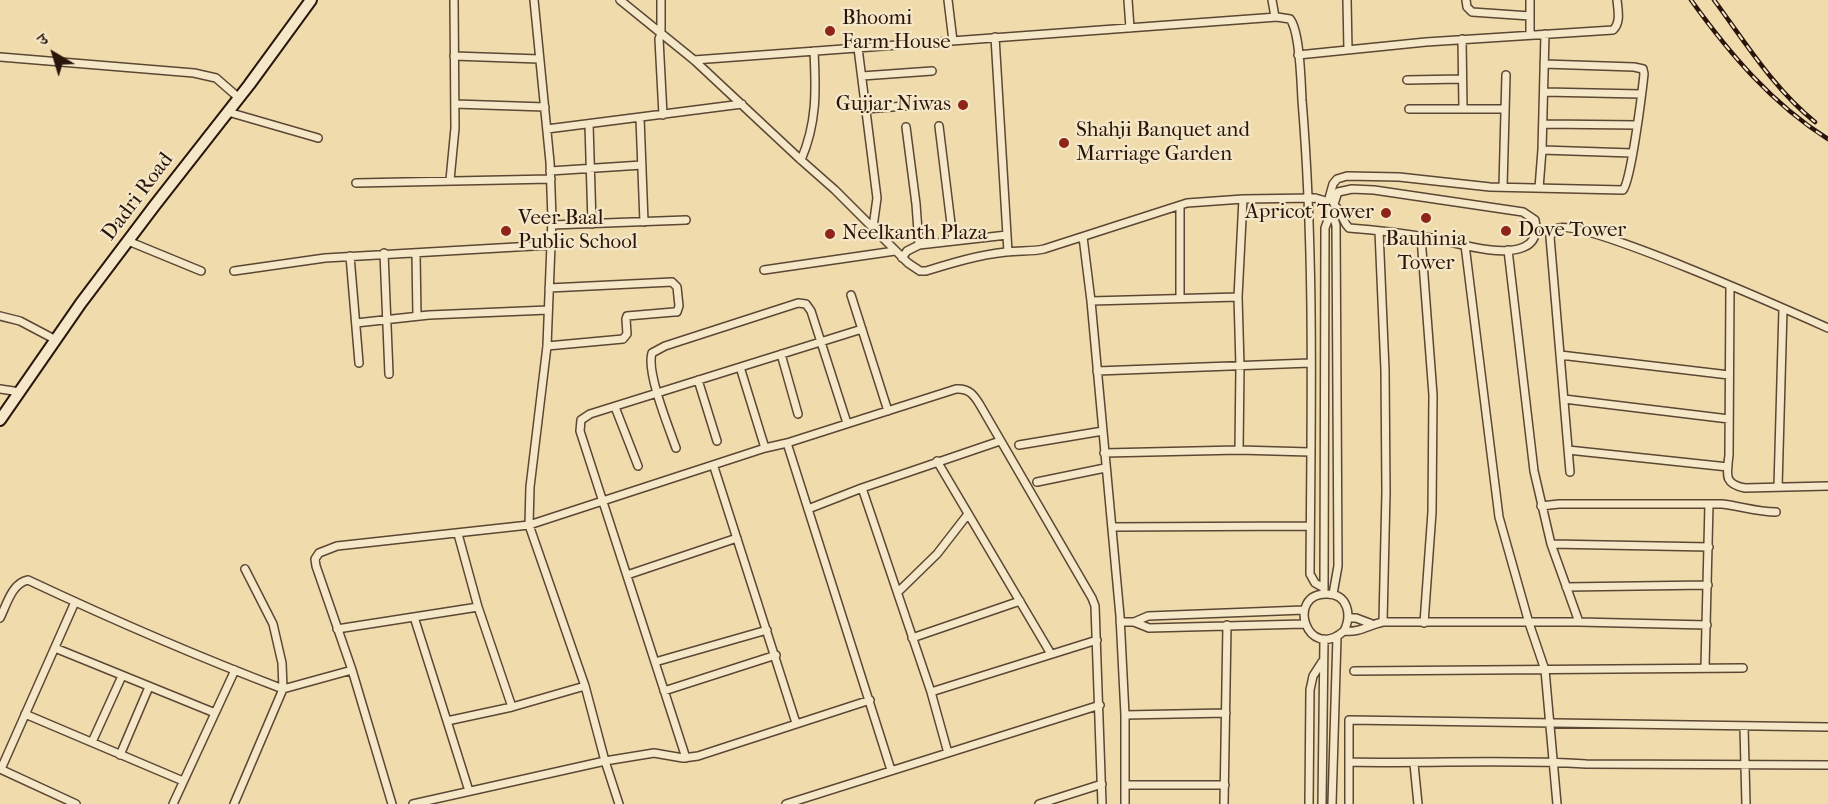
<!DOCTYPE html>
<html>
<head>
<meta charset="utf-8">
<style>
  body { margin:0 }
  #map { position:relative; width:1828px; height:804px; overflow:hidden; background:#f0dbac; font-family:"IM FELL French Canon","Noto Serif Devanagari",serif }
  canvas { display:block }
  .north { position:absolute; left:24px; top:24px; width:60px; height:60px; -webkit-text-stroke:4px #f5e8c9; paint-order:stroke; rotate:322deg; font-size:16px; font-weight:700; line-height:24px; text-align:center; color:#2a150c }
  .north::after { content:''; display:block; margin:auto; width:21px; height:27px; background:#2a150c; clip-path:polygon(50% 0,100% 100%,50% 72%,0 100%) }
</style>
</head>
<body>
<div id="map">
<canvas width="1828" height="804"></canvas>
<div class="north">उ</div>
</div>
<script>
const g = document.querySelector('canvas').getContext('2d');
g.lineJoin = 'round';
function trace(path, color, width, dash) { g.strokeStyle = color; g.lineWidth = width; g.lineCap = dash ? 'butt' : 'round'; g.setLineDash(dash || []); g.stroke(path); }
function label(font, color, halo, rows, align = 'center') {
  g.font = font + ' "IM FELL French Canon",serif'; g.lineWidth = 4.5; g.setLineDash([]); g.textBaseline = 'middle'; g.strokeStyle = halo; g.fillStyle = color; for (const [text, x, y, turn = 0] of rows) {
    g.save(); g.translate(x, y); g.rotate((+turn || 0) * Math.PI / 180); g.textAlign = isNaN(turn) ? turn : align; if (halo) g.strokeText(text, 0, 0); g.fillText(text, 0, 0); g.restore();
  }
}
const street = new Path2D(`
  M620 0 694 60 801 160 835 190 908 263 920 271H926C952 263 978 255 1006 252 1019 250 1031 252 1044 249L1187 203 1243 199 1315 198C1326 201 1336 203 1341 214 1344 220 1344 223 1349 228 1378 230 1408 234 1437 239 1460 244 1502 257 1524 247 1536 242 1537 231 1535 220L1523 212 1374 190 1352 189 1338 192 1334 204
  M661 0V33L659 39 663 115
  M948 0 953 41
  M1128 0 1130 28
  M1272 0 1275 17
  M1347 0 1348 50
  M1466 0 1467 7 1472 12 1530 16
  M1530 34V0
  M995 37 1008 252
  M1462 39 1463 109
  M858 48 877 198 873 227
  M1298 55 1426 42 1613 30C1621 23 1618 10 1617 0
  M454 56 539 59
  M0 57 194 73 216 78 239 98
  M694 60 1277 17 1290 19C1300 31 1301 82 1302 100 1315 257 1311 416 1310 574L1315 583 1324 588
  M862 76 932 71
  M1407 80 1462 79
  M1544 92 1641 94
  M455 104 545 107
  M865 109 932 104
  M1409 109H1505
  M228 112 318 138
  M640 118 644 222
  M589 124 592 224
  M1543 124 1637 125
  M939 126 953 240
  M906 127 916 204 919 245
  M547 129 742 104
  M1542 150 1632 153
  M801 160C817 123 816 91 814 51
  M550 171 642 165
  M450 180 455 128 454 0
  M356 183 551 179
  M1503 187 1506 75
  M1539 188 1542 150 1545 34
  M552 225 686 220
  M1379 231 1385 370 1386 492 1383 622
  M1083 237 1091 301 1120 616 1125 715V804
  M1421 237 1433 395 1432 512 1424 623
  M128 241 201 271
  M1465 245 1499 517 1529 623 1545 670 1557 804
  M1508 250 1534 471 1551 544 1579 622
  M384 253 389 374
  M416 254 417 316
  M350 256 359 363
  M902 258 907 251 919 245 1007 235
  M764 270 895 251
  M234 271 325 258 551 245
  M1730 286 1729 455C1727 474 1723 484 1745 488L1828 486
  M851 295 888 411
  M1180 298V206
  M1091 301 1238 297
  M0 316 20 321 56 340
  M356 323 429 315 548 310
  M547 346 623 339 627 334 626 319 627 316 674 312H677L679 306 677 287 672 282 549 288
  M781 354 798 414
  M1560 355 1729 375
  M740 367 765 448
  M1097 371 1310 363
  M698 380 717 441
  M0 389 20 392
  M1564 399 1729 419
  M615 407 638 466
  M787 443 891 770
  M1019 445 1103 431
  M676 448C669 428 646 372 652 353L665 346 798 303 806 304 811 311 847 423
  M1239 450 1240 366 1238 297 1243 199
  M1568 450 1728 467
  M1104 453 1239 450 1310 452
  M937 461 1051 654
  M714 467 796 723
  M1570 472 1550 237C1552 233 1554 229 1559 228 1586 220 1790 311 1828 328
  M1037 482 1105 468
  M1778 487 1783 309
  M1541 506 1559 504H1722C1740 506 1757 512 1776 512
  M808 509 862 488
  M1112 527 1310 526
  M1551 544 1709 547
  M627 575 737 538
  M1566 587 1708 585
  M1324 590 1325 228 1331 212
  M898 592 937 554 968 514
  M1333 594 1338 566 1336 225 1328 202 1333 184 1337 179 1347 176 1399 177 1490 187 1623 190C1631 181 1642 93 1644 74L1643 69 1634 67 1544 64
  M478 607 512 707
  M414 617 447 721 512 707 585 686
  M0 618C7 604 12 583 28 580 111 619 196 656 283 689L282 663 273 624 245 569
  M1349 618H1356L1372 624
  M1120 622H1134L1149 628 1304 624
  M1134 622 1148 616 1304 610
  M337 629 478 607 458 534
  M1344 631C1352 615 1348 594 1327 594 1285 593 1307 663 1344 631 1360 633 1368 625 1383 622H1579L1707 625
  M912 638 1020 601
  M55 648 215 713
  M655 662 767 630
  M1705 667 1709 504
  M1354 671 1743 668
  M664 691 776 655
  M931 692 1097 640
  M25 714 183 781
  M1125 715 1226 713
  M447 721 469 791
  M1744 727 1746 804
  M92 742 122 676
  M948 753 931 692 862 488 1000 441
  M120 755 149 687
  M686 758 580 431 581 420 590 414 862 329
  M1349 762C1428 764 1507 759 1586 764L1828 765
  M1414 764 1418 804
  M0 769 76 804
  M1 769 75 602
  M1125 785H1225
  M173 804 235 670
  M234 804 283 689 352 670
  M392 804 352 670 316 566 315 559 319 553 337 546 529 525 765 448 787 443 956 389C969 388 974 395 980 405L1092 598 1095 606 1102 804
  M413 804 605 761 585 686 529 525 530 487 547 346 552 219 550 162 534 0
  M619 804 605 761 654 753 683 758 698 756 870 700
  M786 804 1100 705
  M1039 804 1102 784
  M1224 804 1227 625
  M1309 804 1310 690 1313 676 1322 662
  M1322 804 1324 639
  M1332 804 1337 637
  M1349 804V720L1828 727`);
const secondary = new Path2D(`
  M0 420 81 303 155 205 249 85 311 0`);
trace(street, '#5c4634', 10);
trace(secondary, '#2a150c', 14);
trace(street, '#f5e8c9', 7);
trace(secondary, '#f5e8c9', 10);
const rail = new Path2D(`
  M1691 0C1729 53 1772 104 1828 139
  M1714 0C1745 42 1774 89 1815 122`);
trace(rail, '#2a150c', 4.5);
trace(rail, '#f5e8c9', 2, [7]);
for (const [x, y, r, color] of [
  [830,31,6,"#8f2418"],
  [963,105,6,"#8f2418"],
  [1064,143,6,"#8f2418"],
  [1386,213,6,"#8f2418"],
  [1426,218,6,"#8f2418"],
  [506,231,6,"#8f2418"],
  [1506,231,6,"#8f2418"],
  [830,234,6,"#8f2418"]
]) { const dot = new Path2D(); dot.arc(x, y, r, 0, 2 * Math.PI); g.fillStyle = color; g.fill(dot); trace(dot, '#f5e8c9', 2); }
label('21px', '#2a150c', '#f5e8c9', [
  ["Bhoomi",842,19],
  ["Farm House",842,43],
  ["Gujjar Niwas",951,105,"right"],
  ["Shahji Banquet and",1076,131],
  ["Marriage Garden",1076,155],
  ["Apricot Tower",1374,213,"right"],
  ["Veer Baal",518,219],
  ["Public School",518,243],
  ["Dove Tower",1518,231],
  ["Neelkanth Plaza",842,234],
  ["Bauhinia",1426,240,"center"],
  ["Tower",1426,264,"center"]
], 'left');
label('21px', '#2a150c', '#f5e8c9', [
  ["Dadri Road",138,197,-53]
]);
</script>
</body>
</html>
